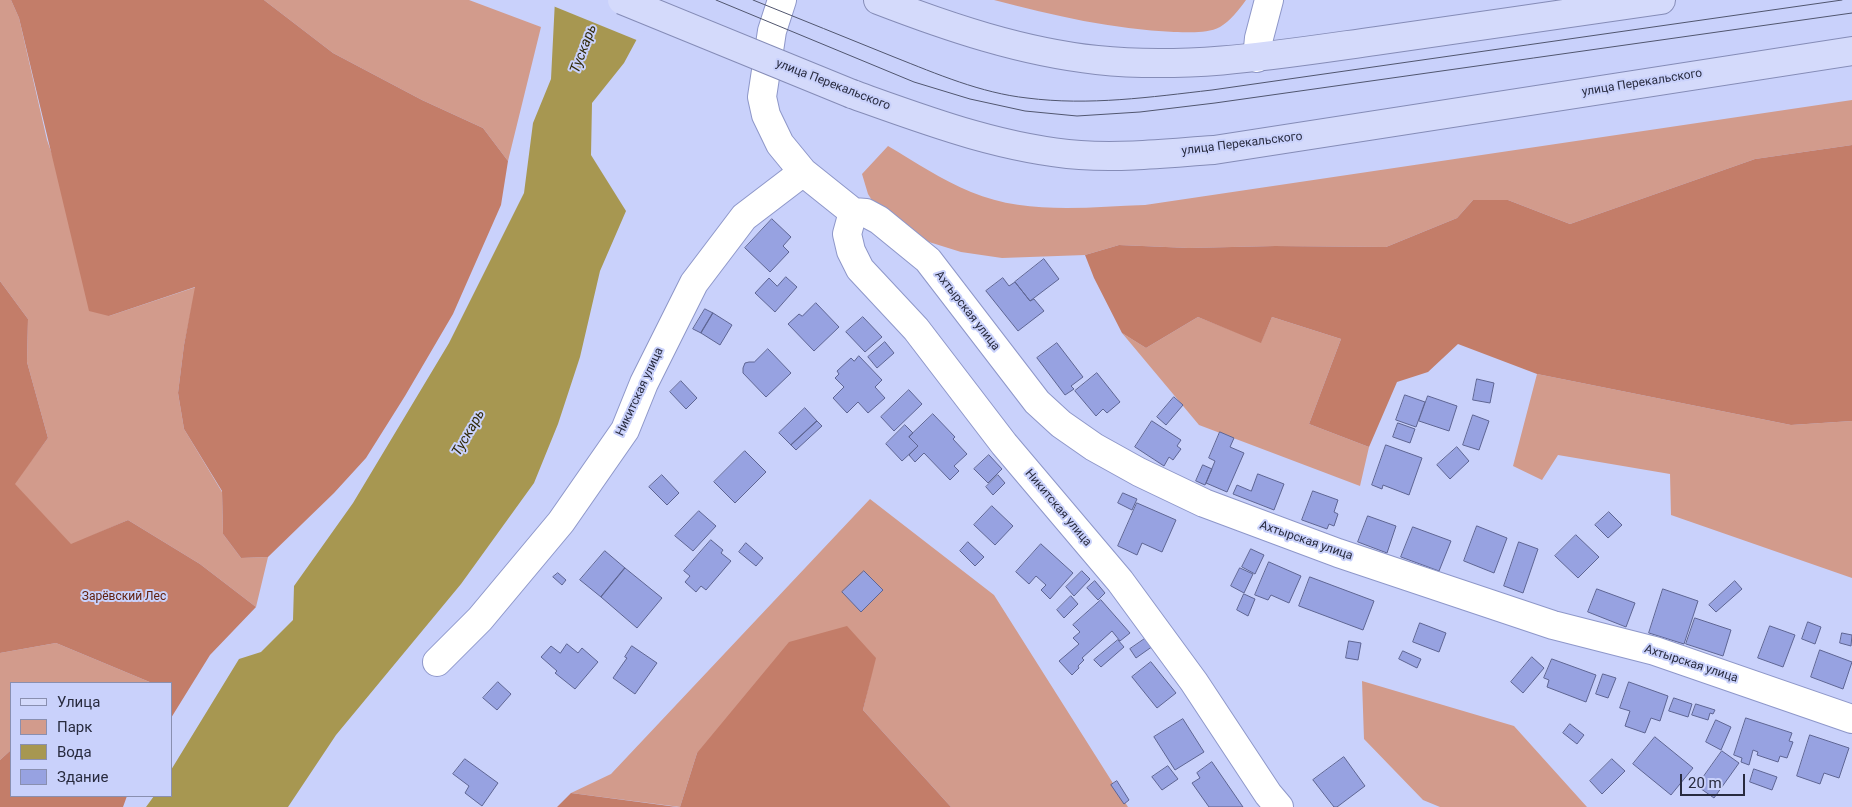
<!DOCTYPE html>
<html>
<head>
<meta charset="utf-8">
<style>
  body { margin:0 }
  #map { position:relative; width:1852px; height:807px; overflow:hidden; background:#c9d1fb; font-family:Roboto,sans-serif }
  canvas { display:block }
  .legend { position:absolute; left:10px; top:682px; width:162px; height:115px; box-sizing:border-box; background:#c9d1fb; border:1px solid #898fb0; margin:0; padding:6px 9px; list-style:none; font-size:15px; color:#282b3f }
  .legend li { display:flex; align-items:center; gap:10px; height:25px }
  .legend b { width:25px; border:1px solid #898fb0 }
  .scale { position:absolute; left:1680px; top:774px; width:65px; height:22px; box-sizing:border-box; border:2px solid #282b3f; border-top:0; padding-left:6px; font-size:15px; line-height:18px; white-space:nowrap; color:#282b3f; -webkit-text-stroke:4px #c9d1fb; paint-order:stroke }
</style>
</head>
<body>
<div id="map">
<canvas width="1852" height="807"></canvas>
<ul class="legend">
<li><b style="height:6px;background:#d4dafb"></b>Улица</li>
<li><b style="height:14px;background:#d29b8c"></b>Парк</li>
<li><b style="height:14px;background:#a79751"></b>Вода</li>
<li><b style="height:14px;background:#97a2e1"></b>Здание</li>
</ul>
<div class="scale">20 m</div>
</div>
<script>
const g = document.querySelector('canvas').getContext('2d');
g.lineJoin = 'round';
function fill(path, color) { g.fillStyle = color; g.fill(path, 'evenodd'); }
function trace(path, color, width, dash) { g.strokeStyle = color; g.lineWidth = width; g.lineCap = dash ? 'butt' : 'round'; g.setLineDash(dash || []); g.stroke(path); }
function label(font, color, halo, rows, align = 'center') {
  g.font = font + ' Roboto,sans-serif'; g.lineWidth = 4; g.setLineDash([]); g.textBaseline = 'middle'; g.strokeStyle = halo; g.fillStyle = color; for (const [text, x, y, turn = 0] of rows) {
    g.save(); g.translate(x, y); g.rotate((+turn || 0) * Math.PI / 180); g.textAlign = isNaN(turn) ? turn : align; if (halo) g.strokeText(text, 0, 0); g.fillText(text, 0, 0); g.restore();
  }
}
fill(new Path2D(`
  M0 0H11L19 18 47 140 109 316 196 287 184 345 178 393 184 429 222 492 223 534 241 558 268 557 256 607 200 564 128 520 71 545 14 484 48 438 27 362 28 319 0 281Z
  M264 0H469L541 27 508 161 483 128 422 100 333 53Z
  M994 0H1246C1239 10 1230 21 1220 27 1207 34 1188 32 1174 32 1113 29 1054 16 994 0Z
  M1852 100V145L1755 159 1570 224 1508 200H1473L1457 218 1386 247 1275 246 1189 248 1119 245 1085 255 1002 258 961 252 929 242 904 228 878 210 868 194 862 174 888 146C915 162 942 180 971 192 1025 215 1088 207 1145 205Z
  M1198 317 1261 342 1272 317 1341 339 1309 424 1369 447 1360 486 1199 425 1122 333 1146 348Z
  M1537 374 1791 425 1852 421V578L1671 515 1670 474 1558 455 1542 480 1513 466Z
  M870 499 994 595 1128 807H951L863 710 875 658 697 753 680 807 571 793 611 774Z
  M56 643 152 683H11V750L0 760V653Z
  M1362 681 1514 726 1587 807H1440L1423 800 1364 739Z`), '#d29b8c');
fill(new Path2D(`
  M11 0H264L333 53 422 100 483 128 508 161 501 205 453 314 405 396 366 458 334 493 268 557 241 558 223 534 222 491 184 429 178 393 184 345 195 287 109 316 89 311 19 18Z
  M1852 145V421L1791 425 1537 374 1458 344 1428 372 1397 382 1369 447 1309 424 1341 339 1272 317 1261 343 1198 317 1146 348 1122 333 1094 278 1085 255 1119 245 1189 248 1275 246 1386 247 1457 218 1473 200H1508L1570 224 1755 159Z
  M0 281 28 319 27 362 48 438 15 484 71 544 128 520 200 564 256 607 210 655 171 718V683H152L56 643 0 653Z
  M847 626 876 658 863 710 951 807H680L697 753 789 642Z
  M11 750V796H127L123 807H0V760Z
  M571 793 677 807H557Z`), '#c37d69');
fill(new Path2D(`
  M555 0H658L624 63 592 103 591 155 626 211 600 271 580 357 558 424 534 483 461 584 336 735 288 807H146L154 796H171V770L239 659 261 652 293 620 294 586 353 503 449 343 524 193 533 123 551 79Z`), '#a79751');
fill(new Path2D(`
  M553 0H661L639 41 553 6Z`), '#c9d1fb');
const building = new Path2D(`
  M772 219 791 237 783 246 789 252 770 272 745 248Z
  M1044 259 1059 279 1030 301 1015 282Z
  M786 277 797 287 775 312 755 293 769 278 777 286Z
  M1003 278 1009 286 1015 282 1030 301 1034 299 1044 311 1018 331 986 291Z
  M816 303 839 327 814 351 788 324 799 314 802 316Z
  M705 309 713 313 701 333 693 329Z
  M713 313 732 325 720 345 701 333Z
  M863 317 882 337 865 352 846 332Z
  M885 342 894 353 877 368 868 357Z
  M1057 343 1083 377 1071 386 1074 389 1065 395 1037 358Z
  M768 349 791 373 766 397 743 373V368L745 363 749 362H754Z
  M859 356 882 380 875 387 885 398 868 413 858 402 847 413 833 398 844 387 835 378 839 374 837 371 851 358 854 361Z
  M1097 373 1120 402 1107 413 1103 409 1096 416 1075 391Z
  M1477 379 1494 383 1490 403 1473 400Z
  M681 381 697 398 686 409 670 392Z
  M909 390 922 404 894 431 881 417Z
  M1405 395 1425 402 1416 427 1396 420Z
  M1428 396 1457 406 1449 431 1419 421Z
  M1174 397 1183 405 1166 425 1157 417Z
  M805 408 817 421 791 445 779 433Z
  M933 414 955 437 953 439 967 454 954 466 959 471 950 480 924 453 915 462 909 455 918 446 909 437Z
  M1473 415 1489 421 1479 450 1463 445Z
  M817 421 822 426 796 450 791 445Z
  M1152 421 1181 440 1177 446 1181 449 1173 460 1169 457 1164 466 1135 447Z
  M1398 423 1415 429 1410 443 1393 437Z
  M905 425 913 433 909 437 918 446 902 461 886 444Z
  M1220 432 1234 438 1230 447 1244 453 1227 492 1206 483 1215 461 1209 458Z
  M1386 445 1422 458 1409 495 1383 485 1382 489 1372 485Z
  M1457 447 1469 461 1450 479 1437 465Z
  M745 451 766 472 735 503 714 482Z
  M989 455 1002 469 988 483 974 469Z
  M1203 465 1212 469 1205 485 1196 481Z
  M1258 474 1284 484 1274 510 1233 494 1237 485 1251 491Z
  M662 475 679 493 667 505 649 487Z
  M998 475 1005 483 993 495 986 487Z
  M1313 491 1338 500 1334 512 1338 514 1334 526 1329 524 1327 529 1302 520Z
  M1123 493 1137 499 1132 510 1118 503Z
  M1137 503 1176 520 1162 552 1142 543 1137 555 1118 546Z
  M992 506 1013 526 995 545 974 525Z
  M699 511 716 526 693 551 675 536Z
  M1609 512 1622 525 1608 538 1595 525Z
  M1368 516 1396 526 1387 553 1358 542Z
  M1477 526 1507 538 1494 573 1464 561Z
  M1413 527 1451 541 1439 571 1401 557Z
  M1576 535 1599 557 1578 578 1555 556Z
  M711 540 723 550 721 553 731 561 706 590 701 586 696 592 685 582 690 576 684 571Z
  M968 542 984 557 975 566 960 551Z
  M1519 542 1538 549 1523 593 1504 586Z
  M746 543 763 558 756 566 739 552Z
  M1041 544 1073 573 1050 599 1041 590 1046 585 1036 576 1029 584 1016 572Z
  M1251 549 1264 555 1255 574 1242 567Z
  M605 551 625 568 601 597 580 580Z
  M1269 562 1301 576 1289 603 1271 595 1268 600 1255 595Z
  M625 568 662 598 637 628 601 597Z
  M1240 568 1253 574 1244 593 1231 586Z
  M864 571 883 590 861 612 842 592Z
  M1082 571 1090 579 1074 596 1066 587Z
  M558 573 566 580 562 585 553 577Z
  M1310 577 1374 601 1363 630 1299 606Z
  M1095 581 1105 593 1098 600 1087 588Z
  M1735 581 1742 589 1716 612 1709 605Z
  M1597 589 1635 603 1626 627 1588 612Z
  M1663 589 1698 601 1684 644 1649 633Z
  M1244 594 1255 599 1248 616 1237 610Z
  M1071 596 1078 604 1064 618 1057 610Z
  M1101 600 1130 633 1120 641 1112 631 1082 658 1084 660 1078 666 1079 668 1072 675 1059 661 1079 644 1073 638 1080 632 1073 625Z
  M1695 618 1731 630 1723 656 1686 644Z
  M1808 622 1821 627 1815 644 1802 639Z
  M1420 623 1446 633 1439 652 1413 642Z
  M1770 626 1795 635 1783 667 1758 658Z
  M1842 633 1852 635 1851 646 1840 643Z
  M1146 638 1153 646 1136 658 1130 649Z
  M1118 640 1124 647 1101 667 1094 660Z
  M1349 641 1361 643 1358 660 1346 658Z
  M567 644 578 653 582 648 598 662 575 689 555 673 557 671 541 657 551 646 560 653Z
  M632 646 657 663 635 694 613 678 627 658 625 657Z
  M1820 650 1852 662 1843 689 1811 677Z
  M1403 651 1421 659 1417 668 1399 659Z
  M1532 657 1544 668 1523 693 1511 682Z
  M1552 659 1596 675 1586 702 1547 687 1549 680 1544 678Z
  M1151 662 1176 693 1157 708 1132 677Z
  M1603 674 1616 678 1608 698 1596 694Z
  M498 682 511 694 497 710 483 698Z
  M1629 682 1668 696 1660 721 1651 718 1645 733 1625 726 1630 711 1620 708Z
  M1674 698 1692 704 1688 717 1669 711Z
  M1696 704 1715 710 1713 714 1710 713 1708 720 1692 715Z
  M1746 718 1792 733 1789 741 1793 742 1787 758 1780 756 1778 762 1757 755 1758 752 1753 750 1749 765 1741 762 1742 758 1734 755Z
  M1183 719 1204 752 1175 770 1154 737Z
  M1716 720 1731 727 1721 750 1706 742Z
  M1570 724 1584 735 1577 744 1563 733Z
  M1810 735 1849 748 1839 778 1824 773 1820 784 1797 776Z
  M1655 737 1693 768 1671 795 1633 764Z
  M1722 751 1739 763 1714 798 1697 786Z
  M1344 757 1365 786 1337 807H1334L1313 780Z
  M465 759 498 783 482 806 465 793 469 786 453 774Z
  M1612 759 1625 771 1602 794 1590 781Z
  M1212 762 1243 807H1209L1192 783 1200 778 1197 773Z
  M1168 766 1178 779 1162 790 1152 777Z
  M1754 769 1777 777 1772 790 1750 782Z
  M1117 781 1129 800 1124 804 1111 785Z`);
fill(building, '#97a2e1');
trace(building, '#5e6593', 1);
const minor = new Path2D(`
  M782 0 772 31 762 97 766 115 780 144 803 172 853 212
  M1257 58 1259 38 1269 0
  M853 212 866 213 879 220 928 260 1037 402 1061 424 1094 447 1139 472 1204 503 1338 553 1553 625 1655 651 1852 719
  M853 212 847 234 851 251 860 269 916 329 1004 444 1120 581 1194 682 1268 794 1279 807
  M437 662 480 619 561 522 625 430 644 383 694 283 744 217 803 172`);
const major = new Path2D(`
  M878 0C948 27 1022 52 1097 60 1191 70 1283 54 1376 41 1471 27 1566 14 1661 0
  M852 94C925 120 1001 149 1080 155 1125 158 1169 153 1214 150L1852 51`);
trace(minor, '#8e97c9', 30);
trace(major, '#858cb7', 30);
trace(minor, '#fff', 28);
trace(major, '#d4dafb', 28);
trace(new Path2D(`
  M716 0 914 82 970 99 1025 111 1077 116 1140 112 1215 103 1852 13
  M753 0C800 19 847 38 894 57 937 74 981 93 1027 98 1089 106 1151 97 1212 90L1842 0`), '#51566f', 1);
const majorBridge = new Path2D(`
  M622 0 852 94`);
trace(majorBridge, '#858cb7', 30, []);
trace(majorBridge, '#d4dafb', 28);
label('12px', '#282b3f', '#c9d1fb', [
  ["улица Перекальского",1642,83,-9],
  ["улица Перекальского",833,85,21],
  ["улица Перекальского",1242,144,-7],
  ["Ахтырская улица",967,311,52],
  ["Никитская улица",640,392,-65],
  ["Никитская улица",1058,508,50],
  ["Ахтырская улица",1306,541,19],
  ["Ахтырская улица",1691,664,18]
]);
label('12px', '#60200e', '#c9d1fb', [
  ["Зарёвский Лес",124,597]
]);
label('italic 14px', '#312a09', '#c9d1fb', [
  ["Тускарь",584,49,-69],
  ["Тускарь",469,433,-60]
]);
</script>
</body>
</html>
